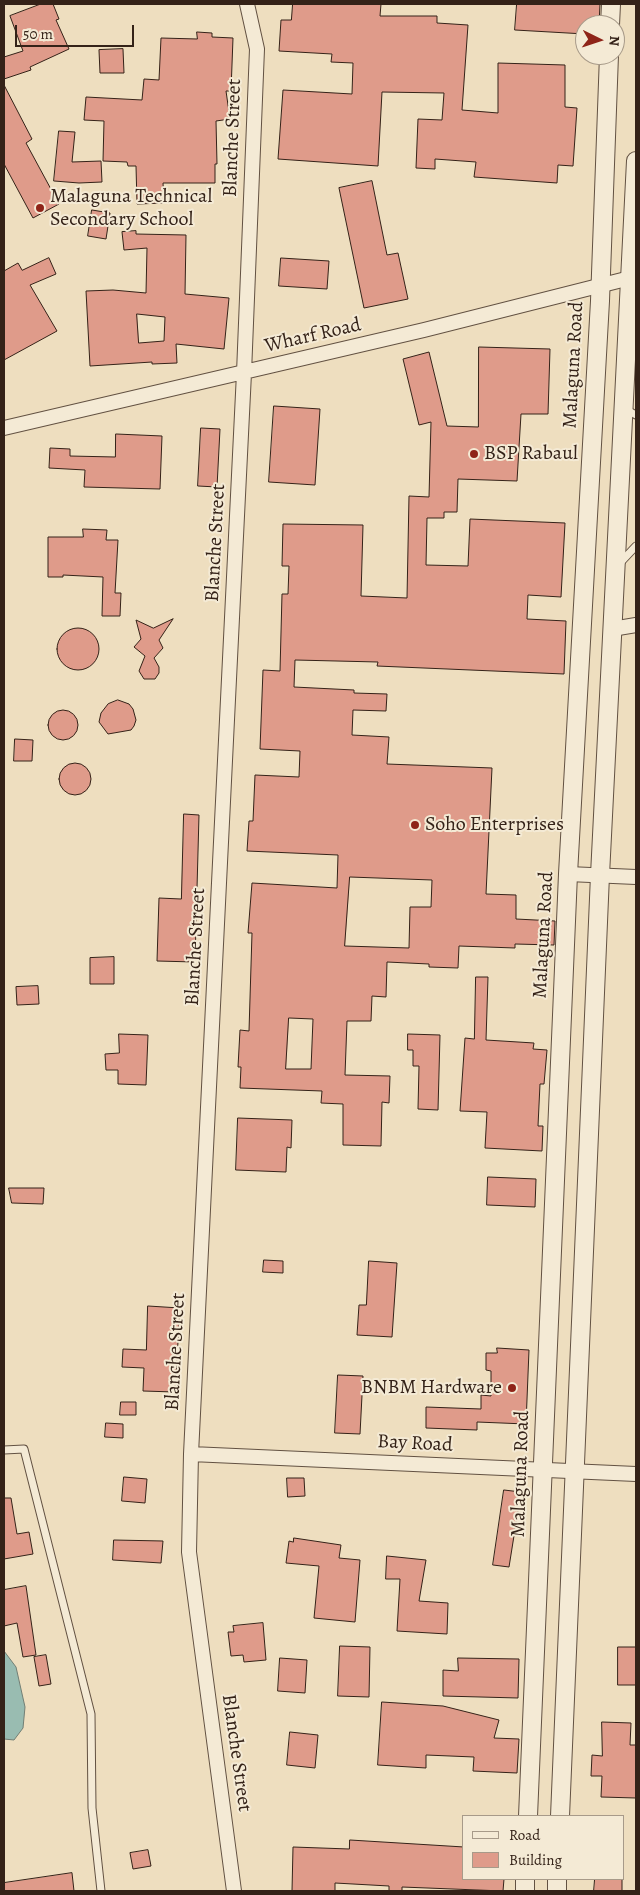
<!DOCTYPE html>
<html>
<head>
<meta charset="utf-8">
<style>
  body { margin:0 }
  #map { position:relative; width:640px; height:1895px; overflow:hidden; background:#eedebf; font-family:Alegreya,serif }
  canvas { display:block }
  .frame { position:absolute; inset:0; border:5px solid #342218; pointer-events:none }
  .legend { position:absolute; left:462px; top:1815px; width:162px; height:65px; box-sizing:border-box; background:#f4ead5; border:1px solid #a79a89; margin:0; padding:6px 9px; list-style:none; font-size:15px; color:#342218 }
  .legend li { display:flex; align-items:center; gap:10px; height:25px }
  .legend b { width:25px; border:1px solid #a79a89 }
  .north { position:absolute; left:575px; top:15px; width:50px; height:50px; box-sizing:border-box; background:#f4ead5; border:1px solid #a79a89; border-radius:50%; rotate:94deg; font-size:14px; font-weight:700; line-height:20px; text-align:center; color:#342218 }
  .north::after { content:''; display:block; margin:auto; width:18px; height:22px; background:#8f2418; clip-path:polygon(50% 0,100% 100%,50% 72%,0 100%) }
  .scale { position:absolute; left:15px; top:25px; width:119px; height:22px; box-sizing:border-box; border:2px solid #342218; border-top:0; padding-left:6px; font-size:15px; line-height:18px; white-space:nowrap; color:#342218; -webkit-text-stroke:4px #f4ead5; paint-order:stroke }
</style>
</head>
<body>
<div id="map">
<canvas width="640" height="1895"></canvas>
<div class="frame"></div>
<ul class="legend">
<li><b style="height:6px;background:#f4ead5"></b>Road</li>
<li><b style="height:14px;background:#df9b8a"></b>Building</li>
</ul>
<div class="north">N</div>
<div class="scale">50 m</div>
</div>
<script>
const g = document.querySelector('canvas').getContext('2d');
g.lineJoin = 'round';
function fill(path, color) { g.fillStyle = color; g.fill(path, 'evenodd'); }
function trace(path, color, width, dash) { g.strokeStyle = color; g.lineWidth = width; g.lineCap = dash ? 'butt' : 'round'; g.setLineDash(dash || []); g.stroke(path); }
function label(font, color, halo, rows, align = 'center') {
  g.font = font + ' Alegreya,serif'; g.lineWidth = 4; g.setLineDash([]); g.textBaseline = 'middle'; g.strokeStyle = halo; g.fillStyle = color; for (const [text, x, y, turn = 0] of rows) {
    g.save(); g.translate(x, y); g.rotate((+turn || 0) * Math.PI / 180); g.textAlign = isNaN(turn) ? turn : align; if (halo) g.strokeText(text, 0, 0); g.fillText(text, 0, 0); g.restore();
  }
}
const water = new Path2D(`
  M4 1651 16 1667 25 1707 23 1728 14 1740 4 1739Z`);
fill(water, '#99bcb1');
trace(water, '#717e74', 1);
const building = new Path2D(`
  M41 4H53L59 19 56 20 69 49 30 67 31 70 4 79V57L23 51 10 16Z
  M293 4H381L380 16H437V23L468 25 462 110 498 113V63L565 65V107L577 108 573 166 558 165 557 183 474 177 476 162 435 159V169L416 168 418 119 442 120 444 93 382 92 378 166 278 159 283 90 352 94 353 63 331 62 332 54 279 51 281 20H291Z
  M517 4H600L599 25H585V34L515 30Z
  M197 32 212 33V37L233 38 231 91H226L230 119 216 121 217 164H215V183H163L164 203 137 204 136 166H128L127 162 103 161 104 121 84 120 86 97 142 100 144 79 159 80 161 38 197 39Z
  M123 49 124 73H100L99 50Z
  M4 85 32 139 26 143 59 204 33 218 4 164Z
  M59 131 75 132 72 162 101 161 102 182 79 183 54 181Z
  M372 181 387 255 398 253 408 299 364 308 339 188Z
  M92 210 110 213 106 239 88 236Z
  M136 231V234L186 235 185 294 229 298 224 349 176 344 177 363 152 364V362L90 366 86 291 113 290 146 293 147 248 124 250 122 232ZM137 314 165 317 164 341 139 343Z
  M49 258 56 274 30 285 57 331 4 360V271L18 263 22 270Z
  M281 258 329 261 327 289 279 286Z
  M479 347 550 349 548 414H521L517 481 458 479 457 512H444V518H427L426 565 468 566 470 519 565 523 561 597 528 595 527 619 566 621 564 674 377 666 378 662 295 660 294 687 354 690V693L387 694 386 711 353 710 352 735 389 737 387 764 492 768 486 894 516 895V919L555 921 554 945 515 944V948L459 946 458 968 429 967V964L387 962 386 997 372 996 371 1021H347L345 1075 390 1076 389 1103 382 1102 381 1146 343 1145V1104L321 1103 322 1091 240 1088 241 1067H238L240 1030 249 1031 252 933H248L252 883 337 888 338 855 247 851 249 821H253L255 775 299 777 300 751 260 749 263 670 280 671 282 594H288L289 566H282L283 524 363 525 361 596 407 598 409 496 429 497 431 422 419 425 403 359 429 352 447 426 478 427ZM350 877 432 880 431 907H410L409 948 345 946ZM289 1018 313 1019 311 1069H286Z
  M274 406 320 409 315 485 269 482Z
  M201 428 220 429 217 487 198 486Z
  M116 434 162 436 160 489 84 487 85 470 49 468 50 448 70 449V456L115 457Z
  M83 529 107 530 106 540H118L115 593H121L120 616H102L103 577 63 575V577H48V537H83Z
  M173 619 159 640 163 648 154 658 159 667V673L155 679H144L139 671 145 656 134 647 141 639 136 620 153 628Z
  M57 649a21 21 0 1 1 42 0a21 21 0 1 1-42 0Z
  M118 700 129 704 133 709 136 720 134 726 131 730 108 734 99 722 101 713 108 704Z
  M48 725a15 15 0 1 1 30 0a15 15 0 1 1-30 0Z
  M15 739 33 740 32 761H14Z
  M59 779a16 16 0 1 1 32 0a16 16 0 1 1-32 0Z
  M184 814 199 815 195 962 157 961 159 898 181 899Z
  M114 957V984H90V958Z
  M476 977H488L486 1040 534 1043 533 1049 547 1050 544 1084H540L538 1126H543L542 1151 485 1148 487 1112 460 1111 465 1038 474 1039Z
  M38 986 39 1004 17 1005 16 987Z
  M119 1034 148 1035 146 1085 118 1084V1070H106L105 1054 119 1053Z
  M408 1034 440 1035 438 1110 418 1109 419 1066H413V1050H408Z
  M238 1118 292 1120 291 1148 287 1147 286 1172 236 1170Z
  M488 1177 536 1179 535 1207 487 1205Z
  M9 1188H44L43 1204 12 1203Z
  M264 1260 283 1261V1273L263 1272Z
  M369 1261 397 1263 392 1337 357 1335 359 1305H366Z
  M148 1306 180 1308 175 1392 143 1391 144 1368 122 1367 123 1349 146 1350Z
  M497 1348 529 1350 526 1424 477 1422V1430L426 1428V1407L481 1409V1395L491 1396V1371L486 1370V1353H497Z
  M338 1375 363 1376 360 1434 335 1433Z
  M121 1402H136V1415H120Z
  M106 1423 123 1424V1438L105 1437Z
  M124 1477 147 1479 145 1503 122 1501Z
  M287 1478H304L305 1496 288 1497Z
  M504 1490 521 1492 509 1567 493 1565Z
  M4 1498H11L17 1534 29 1532 33 1554 4 1559Z
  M294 1538 341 1545 339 1558 360 1560 355 1622 314 1618 319 1566 286 1563 289 1541 293 1542Z
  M114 1540 163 1541 161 1563 113 1560Z
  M387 1556 426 1560 419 1601 448 1603 447 1634 397 1631 400 1579H386Z
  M26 1586 36 1655 23 1657 17 1623 4 1626V1590Z
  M263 1623 266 1660 244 1662 243 1655 231 1656 228 1632H234L233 1626Z
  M340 1646 370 1647 369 1697 338 1696Z
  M618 1647H636V1685H618Z
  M46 1655 51 1684 39 1686 34 1657Z
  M280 1658 307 1660 305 1693 278 1691Z
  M458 1658 519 1659 518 1698 443 1696V1670L458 1671Z
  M382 1702 443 1706 499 1720 494 1738 519 1739 517 1773 473 1771 474 1757 426 1755V1768L378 1765Z
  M602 1722 631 1723 630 1745H636V1798L601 1797 602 1776H591L592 1755 602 1756Z
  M290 1732 318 1735 315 1768 287 1765Z
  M350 1840 464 1847V1879H504L503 1891 402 1887V1891H389V1886L335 1883V1891H292L293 1847 349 1849Z
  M148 1850 151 1866 133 1869 130 1853Z
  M72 1873 74 1891H4V1883Z
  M595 1879H622V1891H594Z`);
fill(building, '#df9b8a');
trace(building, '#342218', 1);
const service = new Path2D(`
  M625 409 636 415
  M619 564 636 546
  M4 1450 24 1449 91 1714 92 1808 101 1891`);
const minor = new Path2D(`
  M4 428 424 330 630 278
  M612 629 636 625
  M568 874 636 877
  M191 1454 636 1474
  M234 1891 189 1552 191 1454 244 373 257 49 247 4`);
const tertiary = new Path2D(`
  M610 25 611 4
  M528 1816 568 874 600 301 609 55
  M560 1816 600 875 636 161
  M525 1891V1879
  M557 1891V1879`);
trace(service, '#625142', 9);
trace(minor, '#625142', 16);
trace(tertiary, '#625142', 20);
trace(service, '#f4ead5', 7);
trace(minor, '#f4ead5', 14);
trace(tertiary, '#f4ead5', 18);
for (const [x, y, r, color] of [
  [40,208,5,"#8f2418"],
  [474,454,5,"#8f2418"],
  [415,825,5,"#8f2418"],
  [512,1388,5,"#8f2418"]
]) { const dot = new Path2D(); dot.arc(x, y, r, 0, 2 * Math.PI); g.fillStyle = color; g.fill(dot); trace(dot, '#f4ead5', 2); }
label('20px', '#342218', '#f4ead5', [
  ["Blanche Street",233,138,-88],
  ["Wharf Road",313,336,-13],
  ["Malaguna Road",574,365,-87],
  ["Blanche Street",216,543,-87],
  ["Malaguna Road",544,935,-87],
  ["Blanche Street",196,947,-87],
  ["Blanche Street",176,1352,-87],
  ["Bay Road",415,1444,3],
  ["Malaguna Road",521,1474,-88],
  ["Blanche Street",236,1753,82]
]);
label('20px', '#342218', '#f4ead5', [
  ["Malaguna Technical",50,197],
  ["Secondary School",50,220],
  ["BSP Rabaul",484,454],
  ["Soho Enterprises",425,825],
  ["BNBM Hardware",502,1388,"right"]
], 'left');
</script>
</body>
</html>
